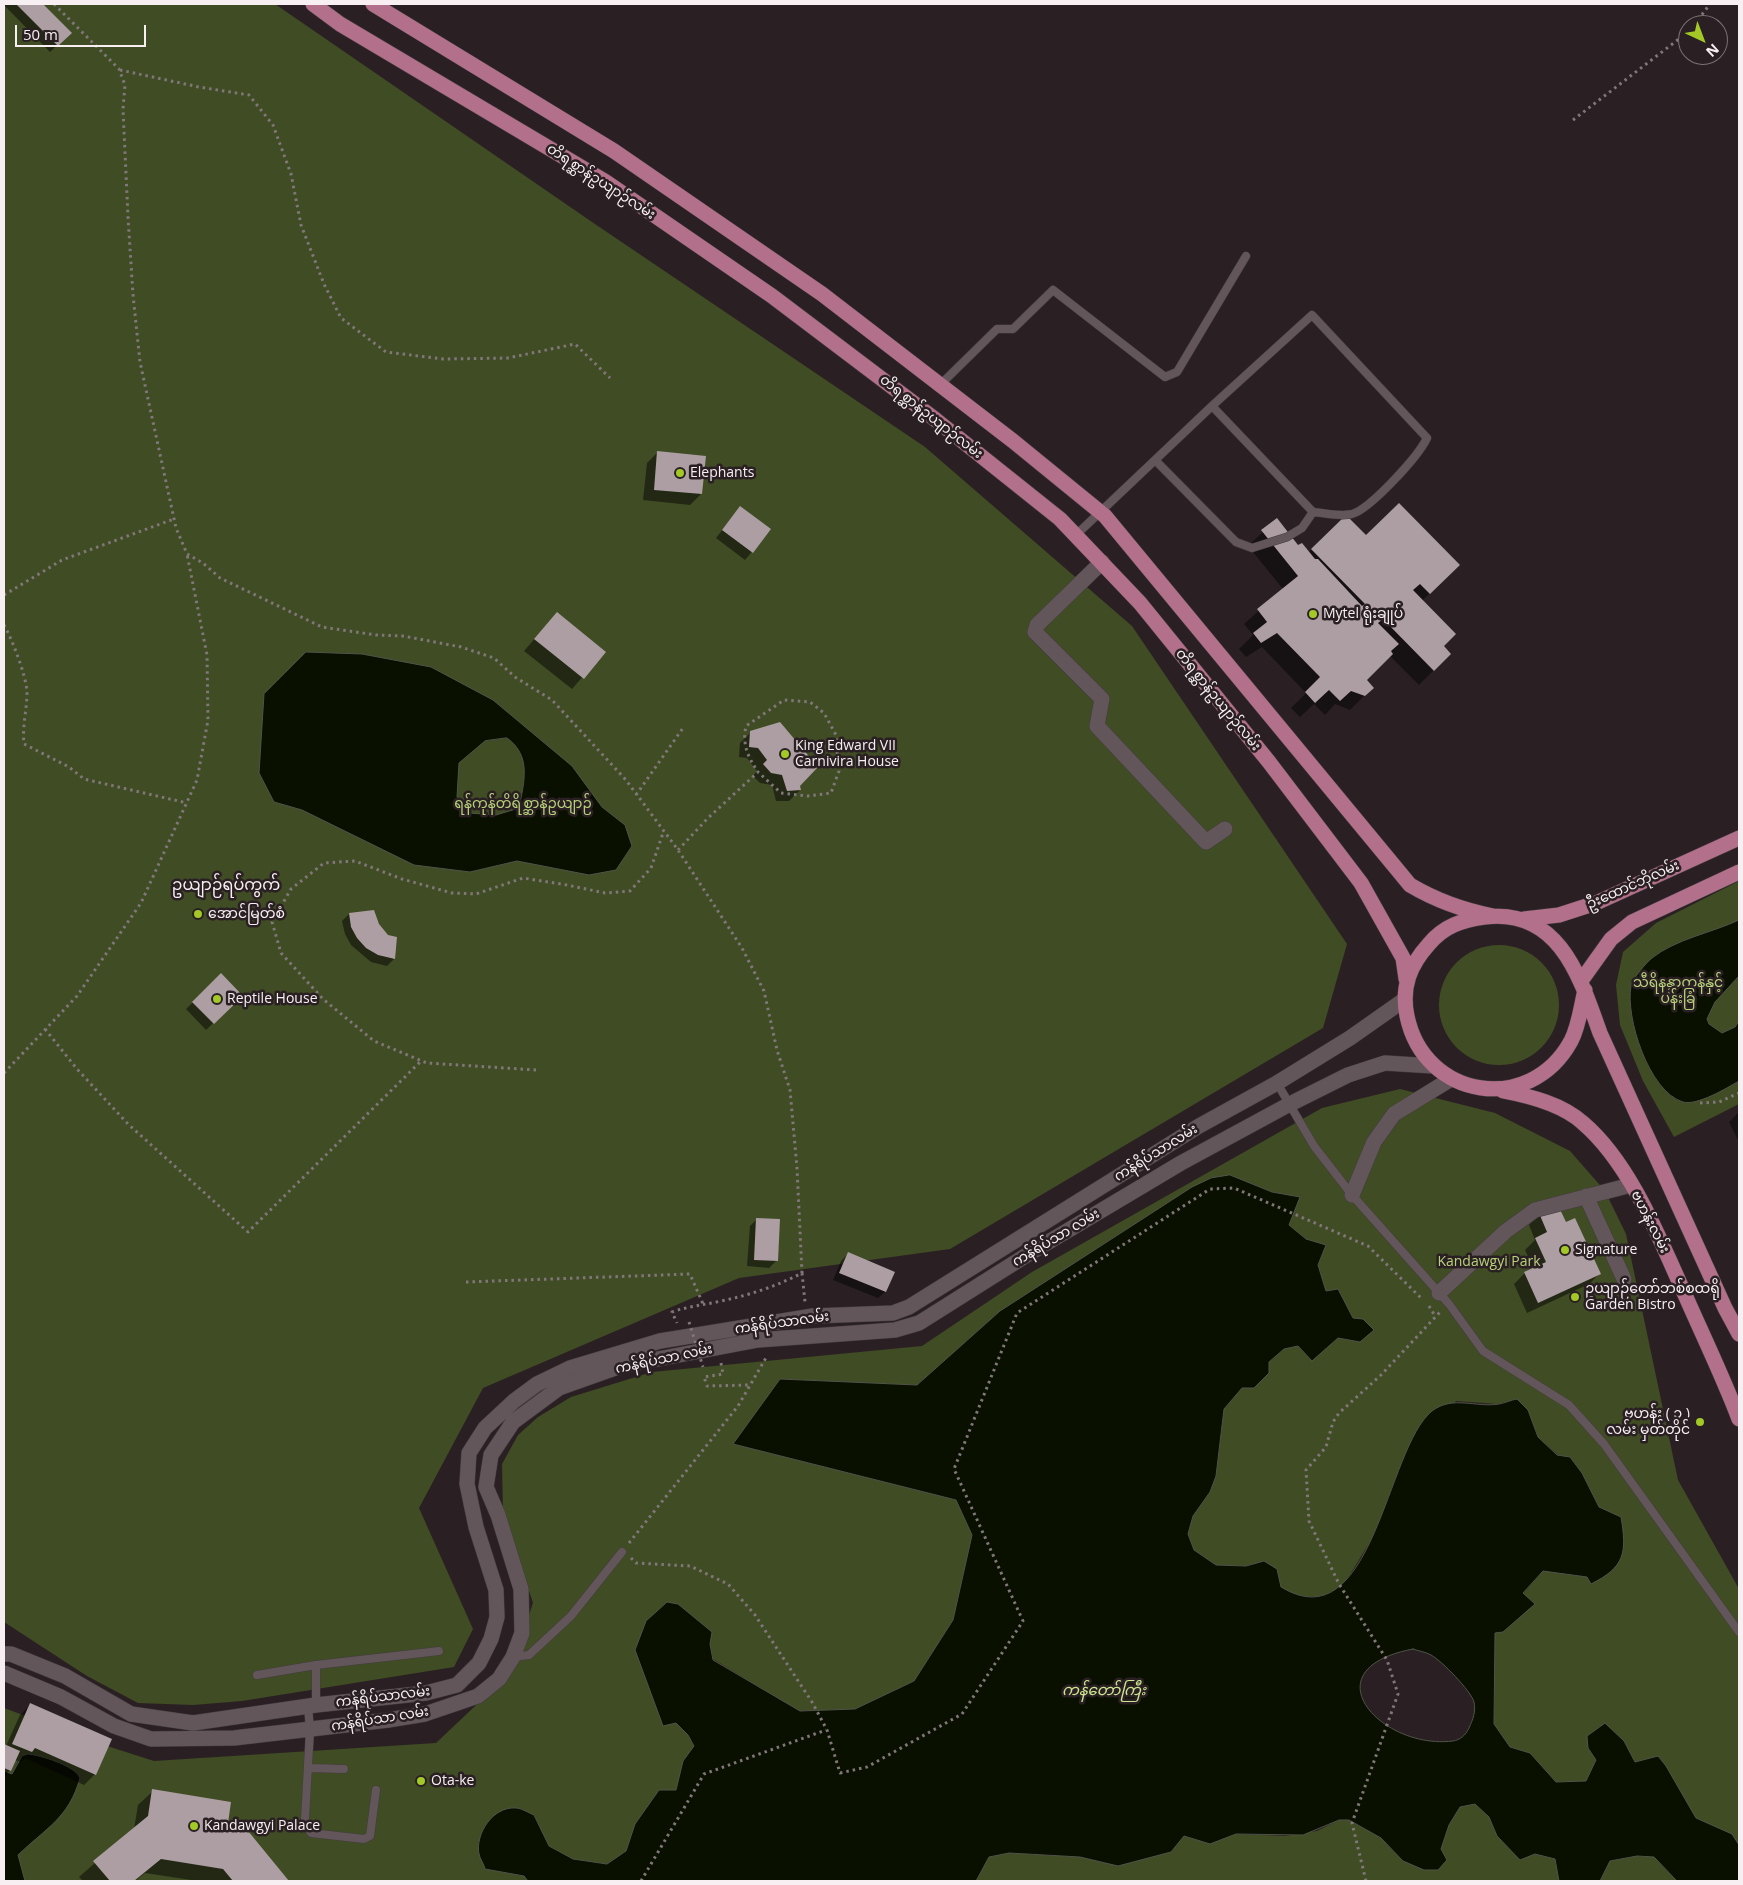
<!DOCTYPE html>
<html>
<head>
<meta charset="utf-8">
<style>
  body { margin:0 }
  #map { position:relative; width:1743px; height:1885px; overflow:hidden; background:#2a2023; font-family:"Open Sans",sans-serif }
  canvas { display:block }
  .frame { position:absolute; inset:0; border:5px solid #f7eff2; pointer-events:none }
  .north { position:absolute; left:1678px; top:15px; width:50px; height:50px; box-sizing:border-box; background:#2a2023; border:1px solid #7c7376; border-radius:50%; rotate:137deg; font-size:14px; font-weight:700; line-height:20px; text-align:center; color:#f7eff2 }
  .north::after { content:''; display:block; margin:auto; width:18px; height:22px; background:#a3c926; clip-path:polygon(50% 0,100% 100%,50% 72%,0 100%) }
  .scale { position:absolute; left:15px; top:25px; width:131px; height:22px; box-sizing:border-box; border:2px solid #f7eff2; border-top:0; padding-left:6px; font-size:15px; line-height:18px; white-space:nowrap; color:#f7eff2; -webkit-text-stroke:4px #2a2023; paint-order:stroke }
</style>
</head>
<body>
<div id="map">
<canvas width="1743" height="1885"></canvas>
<div class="frame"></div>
<div class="north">N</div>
<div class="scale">50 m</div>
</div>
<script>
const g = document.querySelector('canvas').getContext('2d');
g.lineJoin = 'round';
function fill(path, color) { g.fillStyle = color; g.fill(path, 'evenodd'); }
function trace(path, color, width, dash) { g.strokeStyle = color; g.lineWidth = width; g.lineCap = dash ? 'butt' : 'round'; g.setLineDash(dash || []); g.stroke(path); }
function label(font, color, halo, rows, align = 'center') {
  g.font = font + ' "Open Sans","Noto Sans Myanmar",sans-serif'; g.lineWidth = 5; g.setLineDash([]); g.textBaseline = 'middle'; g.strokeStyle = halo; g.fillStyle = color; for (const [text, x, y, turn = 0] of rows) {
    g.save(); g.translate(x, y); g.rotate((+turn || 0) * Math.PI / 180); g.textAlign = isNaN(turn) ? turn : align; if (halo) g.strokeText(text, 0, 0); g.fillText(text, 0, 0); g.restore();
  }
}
fill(new Path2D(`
  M4 4H275L592 222 925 447 1132 626 1347 944 1323 1028 950 1249 739 1278 483 1388 419 1508 473 1629 454 1667 242 1701 193 1705 138 1703 87 1676 4 1622Z
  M1739 881V1104L1674 1137 1643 1081 1620 1025 1616 985 1623 952 1656 923Z
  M1439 1005a60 60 0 1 1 120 0a60 60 0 1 1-120 0Z
  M1400 1089 1495 1113 1570 1151 1605 1191 1626 1234 1678 1480 1739 1589V1845C1727 1827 1713 1830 1697 1819 1689 1813 1669 1769 1658 1756L1635 1762 1624 1741 1588 1748 1596 1760 1586 1781 1556 1782 1530 1753 1510 1747 1494 1724 1495 1633 1535 1604 1523 1594 1543 1571 1587 1577 1621 1517 1599 1507 1582 1473 1558 1455 1538 1437 1528 1410 1517 1399 1497 1404 1456 1401 1392 1489 1373 1537 1343 1586 1335 1592 1317 1597 1294 1595 1281 1587 1264 1561 1246 1566 1216 1565 1194 1550 1188 1534 1193 1516 1210 1492 1216 1476 1224 1409 1242 1388H1254L1269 1373V1362L1284 1349 1298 1346 1326 1348 1338 1338 1360 1342 1353 1318 1338 1289 1326 1291 1318 1265 1326 1245 1306 1239 1289 1225 1299 1197 1272 1192 1230 1175 1192 1187 1000 1311 917 1385 780 1379 733 1444 956 1500 972 1535 953 1620 914 1681 855 1709 799 1711 713 1659 710 1644 676 1723 688 1735 694 1747 683 1761 676 1791 635 1824 626 1851 607 1864 573 1859 549 1846 534 1815 486 1869 524 1876 528 1881H25L18 1855 33 1841 18 1761 12 1774 4 1771V1708L107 1746 154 1761 436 1743 509 1674 533 1603 503 1512 502 1464 518 1435 538 1417 571 1397 652 1372 922 1346 1032 1272 1322 1108Z
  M1475 1804 1489 1817 1497 1836 1535 1854 1555 1859 1559 1881H976L989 1857 1009 1853 1081 1857 1118 1865 1171 1852 1184 1836 1210 1844 1236 1834 1286 1836 1317 1831 1339 1820H1349L1381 1838 1403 1861 1441 1849 1449 1825 1460 1807Z
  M1637 1856 1654 1857 1677 1881H1600L1609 1861Z`), '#404c24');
const water = new Path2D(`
  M306 652 362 654 431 667 493 700 572 766 602 807 625 825 632 846 616 870 589 875 517 861 470 872 414 865 302 810 274 802 259 773 264 694ZM507 738C532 756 524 782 519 808L496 815 469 813 457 797 459 763 485 741Z
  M1739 920V976L1715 1002 1707 1019 1709 1024 1722 1033 1735 1027 1739 1021V1081C1727 1088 1697 1106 1683 1102 1649 1092 1625 1017 1631 986 1633 978 1646 963 1652 958 1676 939 1711 933 1739 920Z
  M1230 1175 1272 1192 1300 1197 1289 1225 1306 1239 1326 1245 1318 1265 1326 1291 1338 1289 1353 1318 1363 1319 1374 1330 1360 1342 1338 1338 1312 1361 1298 1346 1284 1349 1269 1362V1373L1254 1388H1242L1224 1409 1216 1476 1210 1492 1193 1516 1188 1534 1194 1550 1216 1565 1246 1566 1264 1561 1277 1569 1281 1587C1373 1643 1386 1448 1432 1411 1453 1395 1476 1408 1499 1404 1505 1403 1511 1400 1517 1399L1528 1410 1538 1437 1557 1455 1570 1457 1582 1473 1599 1507 1621 1517C1627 1553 1625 1567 1591 1584L1587 1577 1543 1571 1523 1593 1535 1604 1503 1632 1495 1633 1494 1724 1510 1747 1530 1753 1556 1782 1586 1781 1596 1760 1588 1748 1587 1736 1605 1723 1624 1741 1635 1762 1658 1756 1666 1766 1696 1818 1732 1834 1739 1845V1881H1677L1654 1857 1637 1856 1610 1861 1600 1881H1559L1555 1859 1535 1854 1520 1860 1497 1836 1489 1817 1475 1804 1460 1807 1449 1825 1441 1849 1447 1860 1438 1870H1424L1403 1861 1381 1838 1349 1820H1339L1303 1835 1236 1834 1210 1844 1184 1836 1171 1852 1118 1866 1080 1857 1009 1853 989 1857 976 1881H528L524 1876 485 1869C484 1864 480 1859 479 1854 475 1834 493 1806 516 1808 521 1808 529 1813 534 1815L549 1846 573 1859 607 1864 626 1851 635 1824 659 1790H676L683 1761 694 1746 688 1735 676 1723 663 1726 635 1650 646 1621 667 1602 678 1604 712 1632 710 1644 713 1660 800 1711 855 1709 914 1681 953 1620 972 1535 956 1500 733 1444 780 1379 917 1385 1000 1311 1192 1187 1211 1178ZM1413 1649C1418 1651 1426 1652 1431 1655 1442 1661 1471 1691 1474 1702 1476 1712 1473 1719 1469 1728 1466 1735 1460 1740 1453 1741 1381 1750 1307 1669 1413 1649Z
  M28 1754C40 1755 76 1766 80 1778 69 1818 46 1828 18 1855L25 1881H4V1771L12 1774 22 1756Z`);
fill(water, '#091000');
trace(water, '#505349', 1);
fill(new Path2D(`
  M42 4 70 33 50 52 4 5Z
  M658 452 701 494 690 505 643 500 647 463Z
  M734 515 770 530 745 560 716 538Z
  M1346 517 1366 537 1458 565 1422 601 1442 646 1450 654 1419 685 1390 656 1365 680 1372 688 1350 710 1335 704 1325 715 1314 704 1300 717 1291 708 1306 693 1262 647 1246 657 1239 649 1253 635 1244 624 1283 589 1248 546 1276 520 1298 547 1308 553Z
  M557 613 604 652 572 689 524 651Z
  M751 732 799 786 800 790 789 801H776L772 785 760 783 753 776 757 771 747 758 739 757 740 743Z
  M349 914 394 959 387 966 371 962 351 945 345 934 342 921Z
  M221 975 241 996 206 1030 186 1009Z
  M1739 1112V1142L1729 1122Z
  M1539 1214 1566 1224 1599 1274 1589 1284 1527 1313 1514 1284 1525 1273 1534 1269 1525 1250 1535 1240 1529 1225Z
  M757 1219 776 1261 769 1268 747 1266 750 1226Z
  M848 1254 885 1292 878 1298 833 1280 841 1261Z
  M30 1705 95 1774 84 1785 25 1758 21 1762 15 1760 10 1770 4 1777V1745L6 1746 20 1715Z
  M153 1791 226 1824 244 1827 288 1881H198L145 1873 135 1881H83L79 1877 134 1829 138 1805Z`), '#0007');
fill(new Path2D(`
  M16 4H43L72 33 58 46Z
  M657 451 706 456 702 494 654 490Z
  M1399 503 1460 565 1430 594 1420 584 1413 590 1456 634 1444 646 1451 654 1434 671 1383 619 1378 623 1399 644 1391 651 1393 654 1367 680 1374 688 1365 696 1351 691 1340 701 1329 690 1315 703 1305 692 1320 677 1277 633 1261 643 1253 633 1267 622 1257 609 1298 576 1261 530 1277 518 1298 545 1302 543 1315 559H1318L1362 606 1365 604 1311 549 1346 515 1366 535Z
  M740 506 771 529 753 553 722 530Z
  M557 612 606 652 584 679 534 639Z
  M780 722 818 767 800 786 801 790 787 791 782 775 771 773 763 764 767 760 758 748 749 747 750 731Z
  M374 910 379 924 388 935 397 937 395 959 378 955 366 948 357 938 351 927 349 913Z
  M221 973 243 996 214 1024 192 1002Z
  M1558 1205 1566 1222 1575 1218 1601 1274 1538 1303 1524 1272 1546 1262 1535 1238 1547 1232 1539 1213Z
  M756 1218 780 1219 778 1261 754 1260Z
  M848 1252 895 1272 886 1292 839 1273Z
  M30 1703 112 1739 96 1775 35 1748 32 1752 12 1744Z
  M4 1744 20 1751 11 1771 4 1768Z
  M152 1789 231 1802 228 1823 244 1826 289 1881H233L223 1869 161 1859 134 1881H110L93 1861 148 1816Z`), '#ac9ea3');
const service = new Path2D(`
  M940 385 997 329H1013L1053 290 1165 377 1177 372 1246 256
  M1155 460 1236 542 1252 548 1287 537 1302 528 1313 512
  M1077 534 1212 406 1312 315 1427 438C1418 457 1370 509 1352 514 1340 517 1325 513 1313 512L1212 406
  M1277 1083 1314 1146 1352 1195 1449 1304 1483 1351 1569 1405 1604 1444 1739 1632
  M513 1657 529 1655 571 1616 622 1552
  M257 1675 316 1665
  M316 1705V1665L439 1651
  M308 1706 310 1730 305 1819 311 1833 364 1839 370 1836 376 1790
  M308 1768 344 1769`);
const minor = new Path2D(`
  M1102 562 1037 625 1035 632 1102 699 1097 726 1206 842 1225 829
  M1352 1195 1374 1142 1394 1114 1451 1079
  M1586 1196 1624 1279
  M1439 1293 1506 1231 1535 1210 1631 1185`);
const secondary = new Path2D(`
  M4 1654H11L65 1676 131 1714 193 1723 316 1705 426 1693 457 1685 479 1663 491 1639 497 1617 496 1590 476 1527 467 1484 469 1453 485 1428 514 1401 537 1384 570 1368 660 1341 813 1316 893 1313 909 1307 1199 1126 1277 1083 1350 1038 1404 1000
  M4 1673 61 1697 114 1726 151 1739 234 1738 388 1720 425 1714 478 1696 499 1679 513 1657 522 1633 521 1589 498 1515 486 1487 491 1455 513 1422 559 1388 621 1366 758 1340 895 1330 919 1323 1030 1253 1181 1163 1288 1105 1348 1075 1385 1063 1433 1066`);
const primary = new Path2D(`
  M313 4 340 24 606 182 772 296 936 420 1060 519 1140 603 1269 762 1361 883 1403 958 1406 979
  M373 4 614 151 822 294 1013 441 1105 516 1410 885C1437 901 1462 910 1493 916
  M1524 919 1559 915 1596 903 1739 838
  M1581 981 1611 939 1632 922 1739 872
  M1585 990C1581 1006 1579 1026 1571 1041 1530 1116 1424 1099 1407 1016 1401 987 1410 965 1429 944 1444 926 1462 920 1485 917 1559 908 1580 977 1600 1033L1725 1308 1739 1334
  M1503 1091C1530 1096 1562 1104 1583 1123 1631 1164 1660 1240 1686 1297 1704 1338 1723 1377 1739 1419`);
trace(service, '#443c3f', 9);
trace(minor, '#443c3f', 16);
trace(secondary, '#443c3f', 16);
trace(primary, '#443c3f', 16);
trace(new Path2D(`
  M54 4 119 69 125 85 123 109 128 217 133 295 140 362 176 528 187 554 203 563 220 578 322 627 376 635 403 636 461 647 494 658 515 677 552 700 626 780 678 850 742 948 764 991 777 1050 790 1090 797 1168 802 1273C777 1286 750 1295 721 1301 704 1305 689 1306 672 1312L677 1323
  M1694 25 1710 4
  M120 70 199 87 249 95 273 125 291 174 301 225 324 284 341 318 386 352 443 359 508 358 575 344 610 378
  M1573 120 1688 32
  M4 595 62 560 174 519
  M4 625C12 639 26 675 27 692 27 710 22 726 24 744L69 767 84 779 187 803
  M636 795 683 728
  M678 850 708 818 758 772 781 793 808 796 831 793 839 771 836 735 824 713 810 702 784 700 746 726C742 745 748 757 758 772
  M45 1029 77 1069 128 1124 248 1232 421 1061
  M536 1070 427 1063 374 1041 323 999 281 953 272 922 291 889 324 863 355 861 402 879 452 893 476 894 523 878 567 885 605 893 630 891 651 868 663 833
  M4 1073 77 996 141 903 197 780 208 720 207 655 187 554
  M1700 1103 1719 1102 1739 1093
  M802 1273 805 1302
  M466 1282 690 1274 703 1304
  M1429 1306 1435 1316
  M721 1363 723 1374 704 1377 707 1386 750 1385
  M629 1543 738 1406 767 1356
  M631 1558 636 1563 690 1566 728 1584 755 1615 812 1702 827 1730 840 1773 867 1767 962 1714 1023 1621 954 1469 1017 1313 1210 1189 1234 1188 1368 1246 1423 1300
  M641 1881 704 1774 826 1730
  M1366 1881 1352 1823 1398 1694 1387 1660 1339 1584 1309 1521 1306 1470 1326 1447 1333 1422 1339 1413 1381 1375 1441 1311`), '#80777a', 3, [2.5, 4]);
trace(service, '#62565a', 8);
trace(minor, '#62565a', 15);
trace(secondary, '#62565a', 15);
trace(primary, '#b2708a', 15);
trace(new Path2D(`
  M689 1322 703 1367`), '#80777a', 3, [2.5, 4]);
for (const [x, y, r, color] of [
  [680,473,5,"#a3c926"],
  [1313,614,5,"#a3c926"],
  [785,754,5,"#a3c926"],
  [198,914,5,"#a3c926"],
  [217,999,5,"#a3c926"],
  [1565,1250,5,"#a3c926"],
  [1575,1297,5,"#a3c926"],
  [1700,1422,5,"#a3c926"],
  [421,1781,5,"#a3c926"],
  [194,1826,5,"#a3c926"]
]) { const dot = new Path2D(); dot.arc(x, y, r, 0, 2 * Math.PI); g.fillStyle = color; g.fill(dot); trace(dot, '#2a2023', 2); }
label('14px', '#f7eff2', '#2a2023', [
  ["တိရစ္ဆာန်ဥယျာဉ်လမ်း",601,182,33],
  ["တိရစ္ဆာန်ဥယျာဉ်လမ်း",931,417,38],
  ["တိရစ္ဆာန်ဥယျာဉ်လမ်း",1218,700,51],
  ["ဦးထောင်ဘိုလမ်း",1633,885,-24],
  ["ကန်ရိပ်သာလမ်း",1156,1153,-32],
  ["ဗဟန်းလမ်း",1650,1222,63],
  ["ကန်ရိပ်သာ လမ်း",1056,1238,-31],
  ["ကန်ရိပ်သာလမ်း",782,1323,-8],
  ["ကန်ရိပ်သာ လမ်း",664,1359,-12],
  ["ကန်ရိပ်သာလမ်း",383,1697,-7],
  ["ကန်ရိပ်သာ လမ်း",380,1719,-9]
]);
label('14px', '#f7eff2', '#2a2023', [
  ["Elephants",690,473],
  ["Mytel ရုံးချုပ်",1323,614],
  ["King Edward VII",795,746],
  ["Carnivira House",795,762],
  ["အောင်မြတ်စံ",208,914],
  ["Reptile House",227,999],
  ["Signature",1575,1250],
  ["ဥယျာဉ်တော်ဘစ်စထရို",1585,1289],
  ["Garden Bistro",1585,1305],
  ["ဗဟန်း ( ၃ )",1690,1414,"right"],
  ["လမ်း မှတ်တိုင်",1690,1430,"right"],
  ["Ota-ke",431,1781],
  ["Kandawgyi Palace",204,1826]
], 'left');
label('14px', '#b8d27b', '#2a2023', [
  ["ရန်ကုန်တိရိစ္ဆာန်ဥယျာဉ်",523,804],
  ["သီရိနန္ဒာကန်နှင့်",1678,983],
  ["ပန်းခြံ",1678,999],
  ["Kandawgyi Park",1489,1262]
]);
label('italic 15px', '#cde790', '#2a2023', [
  ["ကန်တော်ကြီး",1104,1691]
]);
label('16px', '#f7eff2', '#2a2023', [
  ["ဥယျာဉ်ရပ်ကွက်",226,885]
]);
</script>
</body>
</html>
